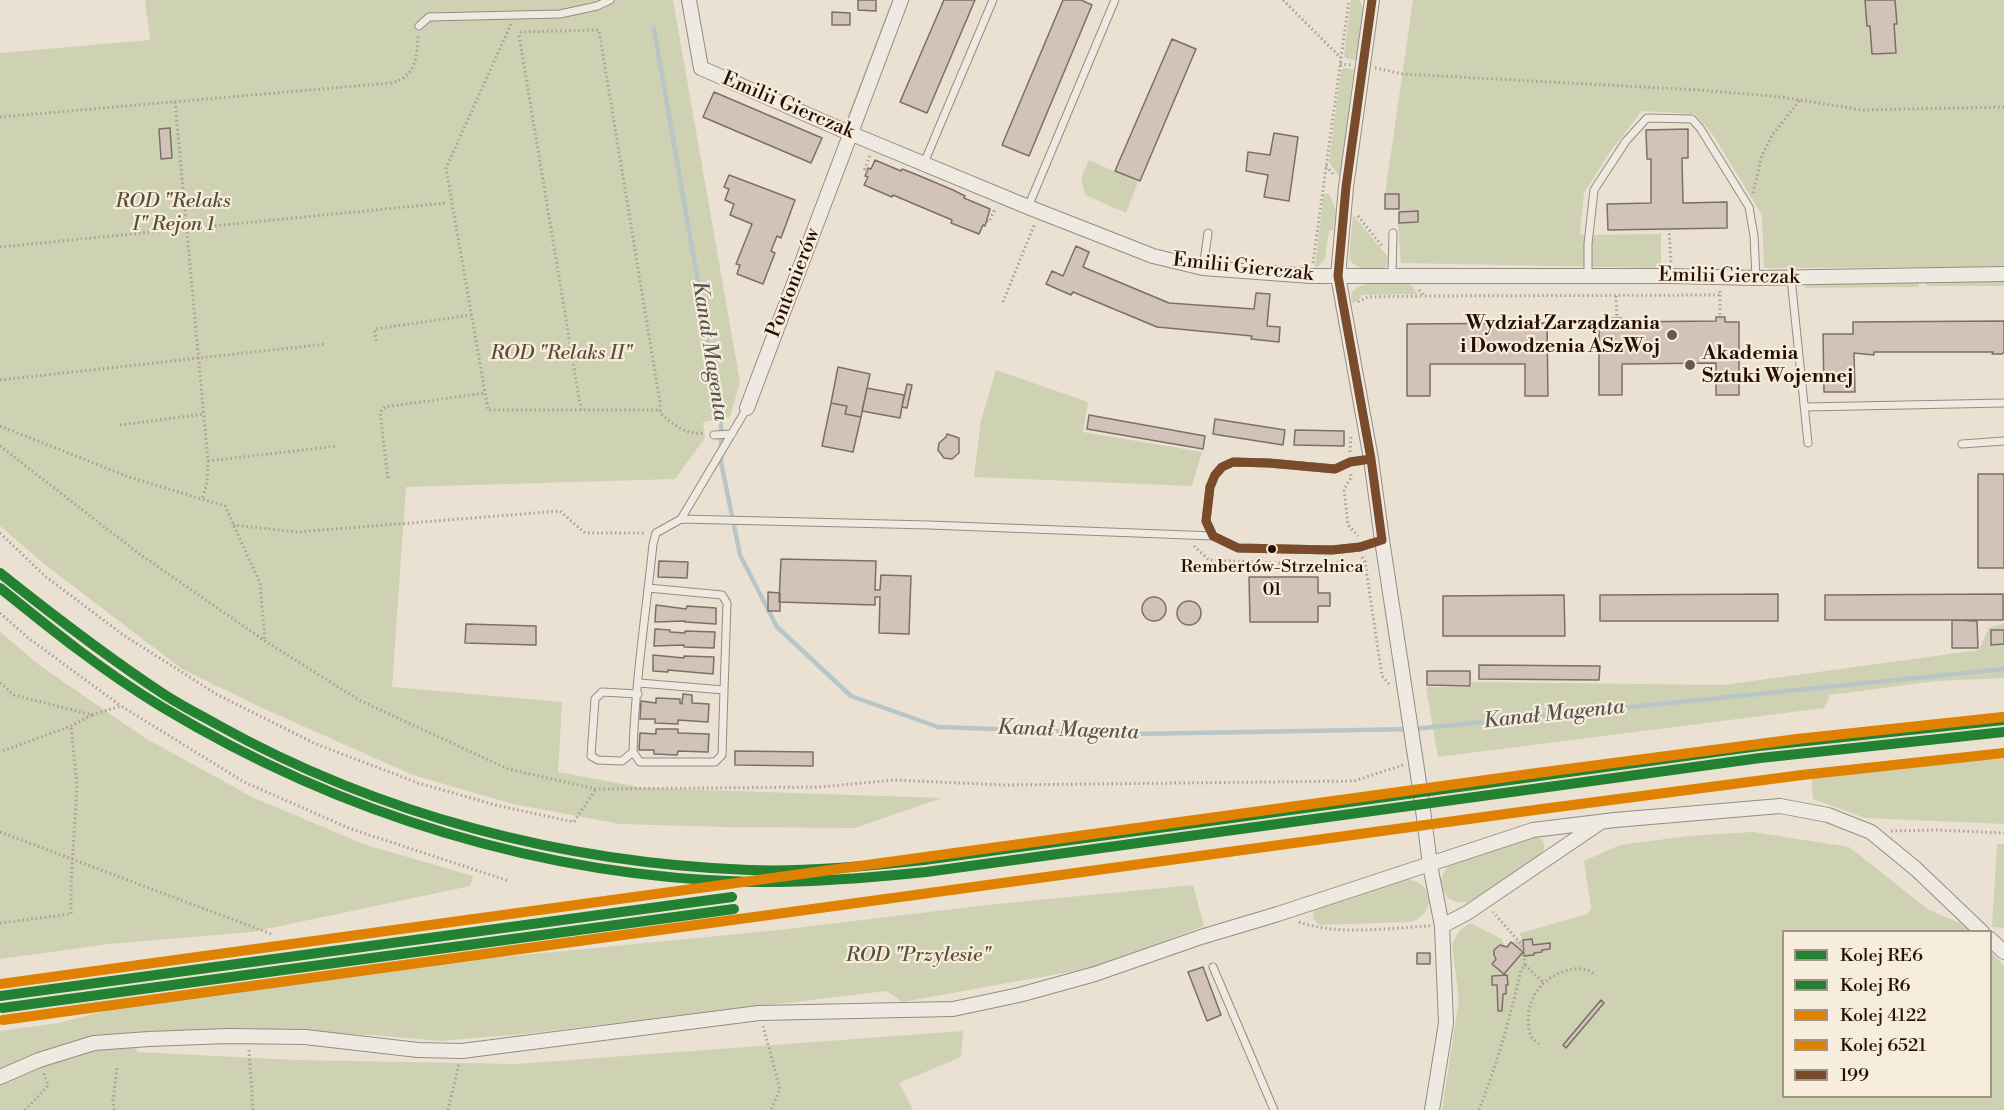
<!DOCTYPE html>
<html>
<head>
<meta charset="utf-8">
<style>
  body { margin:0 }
  #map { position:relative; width:2004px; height:1110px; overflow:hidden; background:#eae1d3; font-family:"Libre Bodoni",serif }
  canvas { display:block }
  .legend { position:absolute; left:1782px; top:930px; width:210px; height:168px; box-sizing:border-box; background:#f7eddd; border:2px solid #a49486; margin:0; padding:8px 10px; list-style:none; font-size:18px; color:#280e04 }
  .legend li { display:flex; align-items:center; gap:12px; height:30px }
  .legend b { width:30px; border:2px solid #a49486 }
</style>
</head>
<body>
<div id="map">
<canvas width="2004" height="1110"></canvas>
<ul class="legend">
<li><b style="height:8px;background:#238132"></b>Kolej RE6</li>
<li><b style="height:8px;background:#238132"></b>Kolej R6</li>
<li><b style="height:8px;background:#df8101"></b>Kolej 4122</li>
<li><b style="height:8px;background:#df8101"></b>Kolej 6521</li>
<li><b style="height:8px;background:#7a4b2a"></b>199</li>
</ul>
</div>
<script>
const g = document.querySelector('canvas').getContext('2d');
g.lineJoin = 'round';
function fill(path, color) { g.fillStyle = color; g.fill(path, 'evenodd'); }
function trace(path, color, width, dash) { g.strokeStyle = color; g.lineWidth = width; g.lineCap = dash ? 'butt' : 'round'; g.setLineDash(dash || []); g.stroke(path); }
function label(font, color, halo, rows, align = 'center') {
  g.font = font + ' "Libre Bodoni",serif'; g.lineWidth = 4.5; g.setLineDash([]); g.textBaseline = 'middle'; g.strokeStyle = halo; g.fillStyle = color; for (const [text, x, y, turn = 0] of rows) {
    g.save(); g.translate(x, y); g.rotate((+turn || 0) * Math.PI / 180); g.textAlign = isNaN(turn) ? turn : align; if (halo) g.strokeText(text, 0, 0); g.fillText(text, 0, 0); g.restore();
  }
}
fill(new Path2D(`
  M145 0H673L740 382 730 417 703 422 705 438 675 479 406 487 392 687 562 702 558 772 645 788 942 798 855 828 725 827 620 824 513 804 413 775 258 706 182 669 48 567 0 526V53L150 40Z
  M892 0H894L893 7 852 114 847 118Z
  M1351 0H1359L1363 8 1356 60 1348 59 1344 57Z
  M1413 0H2004V267L1764 268 1762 215 1713 135 1695 114 1642 111 1610 152 1584 193 1580 235 1661 234V268L1401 263 1398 226 1399 223 1418 222V212H1399V194H1385Z
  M1344 68 1354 69 1340 178 1329 162 1341 70Z
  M1089 160 1138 182 1126 213 1085 195 1081 178Z
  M1324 193 1329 194 1336 210 1333 230 1329 231 1325 259 1318 267H1315Z
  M1353 215 1388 257 1387 265 1384 269C1370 270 1358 271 1349 259Z
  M2004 281V286H1926L1928 282Z
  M1918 282 1919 287 1804 288 1809 283Z
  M1409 283 1418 294 1362 295 1358 301 1352 303C1344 277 1393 284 1409 283Z
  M996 370 1088 402 1083 432 1202 452 1192 486 974 477 981 421Z
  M2004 623V678L1936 681 1830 695 1824 708 1438 757 1426 687H1472L1471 682 1723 685 1979 650 1989 628Z
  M0 632 39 665 145 738 252 797 366 845 473 876 470 886 252 932 109 944 0 959Z
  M2004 759V824L1865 818 1813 799 1811 772 1910 762Z
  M1753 832 1849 847 1929 910 1962 924 1970 931 1784 932V1096H1990L1991 952 2004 966V1110H1442L1459 1000 1452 944 1459 931 1470 923 1502 939 1504 945 1507 947 1511 942 1522 940 1520 933 1588 914 1591 908 1584 861 1620 845 1688 836Z
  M1534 836C1543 837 1547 845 1542 853L1472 901C1444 909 1430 881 1452 863Z
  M1997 844H2004V928L1992 927Z
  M1404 879C1434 880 1438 912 1411 922L1321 925 1318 924 1313 918 1314 910 1317 907Z
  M1193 885 1204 926 1097 967 902 1002 887 991 523 1034 440 1041 373 1035 223 1029 134 1033 137 1052 296 1060 516 1064 963 1031 961 1057 899 1083 913 1110H0V1031L59 1023 135 1003 322 978 502 957 779 930 987 905Z`), '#cfd1b3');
trace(new Path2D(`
  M654 29 721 415V462L740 555 777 627 851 696 938 727 1136 734 1414 729 2004 669`), '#b8c6c7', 4.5);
const building = new Path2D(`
  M858 0H876V11L858 10Z
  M944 0H975L927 113 900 102Z
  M1063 0H1081L1092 5 1029 156 1002 145Z
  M1865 0H1895L1897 24H1894L1896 53 1872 54 1870 26H1867Z
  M832 12 850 13V25H832Z
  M1172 39 1196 49 1140 181 1115 171Z
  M714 92 822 138 811 163 703 117Z
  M170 128 172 158 161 159 159 129Z
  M1688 129V158H1682L1683 203 1727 202V228L1608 230 1607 204 1651 203V159H1647L1646 130Z
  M1274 133 1298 137 1289 201 1264 197 1268 175 1246 171 1248 152 1270 155Z
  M875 160 901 171 902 169 915 174 953 190 965 196 964 198 990 209 985 226 983 225 979 234 951 223 952 220 893 195 892 197 864 185 868 177 865 176 867 172 868 168 871 169Z
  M729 175 795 200 781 238 777 236 771 251 775 253 763 284 737 274 740 265 736 264 752 224 730 215 734 204 725 200 729 189 724 187Z
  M1385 194H1399V209H1385Z
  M1418 211V222L1399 223V212Z
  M1076 246 1089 252 1083 267 1169 303 1254 309 1256 293 1270 294 1267 326 1280 327 1279 342 1251 339 1252 336 1157 327 1073 292 1071 295 1046 284 1052 271 1063 276Z
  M1716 317H1725V322H1739V395H1716V363L1622 364V395H1599V322H1612V318H1621V322L1716 321Z
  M2004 321V352L2002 354H1992L1993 352H1874V355L1854 353 1855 392H1824L1823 334H1853V322Z
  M1547 323 1548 396H1525V364H1430V396H1407V324Z
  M838 367 870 374 861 417 845 414 847 406 831 403Z
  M907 384 912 385 907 408 902 407Z
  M867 388 904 395 900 418 862 411Z
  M831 403 847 406 845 414 861 417 853 452 822 446Z
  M1089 415 1205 436 1203 449 1087 429Z
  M1215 419 1285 430 1283 445 1213 434Z
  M1295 430 1344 431V446L1294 445Z
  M947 434 959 438V453L952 459 944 458 938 450 939 443 946 437Z
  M1978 474H2004V568H1978Z
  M781 559 876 561 875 590H880L881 575 911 576 909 634 879 633 880 597H875V605L779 602Z
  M659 561 688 562 687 578 658 577Z
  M1249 577H1318V593H1330V606H1318V622H1250Z
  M768 592 780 593V611H768Z
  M1778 594V621H1600V595Z
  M2003 594V620H1825V595Z
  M1564 595 1565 636H1443V596Z
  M1142 609a12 12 0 1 1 24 0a12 12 0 1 1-24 0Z
  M1177 613a12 12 0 1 1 24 0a12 12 0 1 1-24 0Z
  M656 605 686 609 687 606 716 608V624L685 622V621L655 622Z
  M1952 620 1977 621 1978 648H1952Z
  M466 624 536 626V645L465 643Z
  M655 629 670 630V632L685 633V631L715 632 714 648 684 647V645L654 646Z
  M1991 630H2004V644L1991 645Z
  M653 655 684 658V656L714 657 713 674 668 670V672L653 671Z
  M1479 665 1600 666 1599 680 1479 679Z
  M1427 671H1470V686L1427 685Z
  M683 694 692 695V703L709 704 708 722 678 720V724L655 723V719H640L641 701 656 703V698L680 699V703L682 704Z
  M656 729H678V733L709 734 708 752 678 751 677 755 654 754V750H639L640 733 656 734Z
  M735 751 813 752V766L735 765Z
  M1532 939 1533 945 1550 943V949L1542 950V952L1534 953V955L1524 956 1523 940Z
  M1511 942 1523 952 1504 974 1492 964 1496 959 1494 955V950L1500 945 1507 947Z
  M1417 953H1430V964H1417Z
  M1203 967 1221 1015 1207 1021 1188 972Z
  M1507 975 1508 985H1506V994H1503L1502 1011H1498L1497 985H1492V976Z
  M1601 1000 1604 1003 1566 1048 1563 1045Z`);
fill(building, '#d2c2b8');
trace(building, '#797068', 1.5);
const lane = new Path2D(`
  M419 26 429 17 560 14 597 6 610 0
  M924 163 993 0
  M1028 207 1115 0
  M1203 268 1208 233
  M1392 275 1393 233
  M1588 276V244L1594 190 1626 141 1647 118 1692 119 1700 128 1749 207 1754 236 1756 278
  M1791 278 1808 443
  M1806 407 2004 403
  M714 435 732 434
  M1962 444 2004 441
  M1371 459 1350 462 1335 469 1269 463 1233 462 1222 467 1215 475 1210 487 1206 521 1213 536 1238 548 1332 550 1360 547 1382 540
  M681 519 929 525 1213 536
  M648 588 722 595 727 603 724 690
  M638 694 602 692 595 699 591 756 598 760 622 761 633 752C635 683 646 613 653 544L656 533 681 519 747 408
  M633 752 640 762H715L722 755 724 690 639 683
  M1213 967 1274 1110`);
const street = new Path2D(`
  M689 0 701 68 840 129 1028 207 1153 256 1203 268 1311 276H1671L1756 278 2004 274
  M1372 0 1346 187 1338 276 1371 459 1382 540 1422 802 1430 865 1442 926 1446 1023 1432 1110
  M747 408 901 0
  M1442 926 1467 913 1598 824
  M1990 939 2004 952
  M0 1077 39 1060 94 1043 149 1039 228 1036 305 1037 418 1050 462 1051 759 1013 953 1009 1019 995 1095 974 1201 937 1278 914 1533 830 1615 820 1780 806 1828 815 1871 832 1916 869 1982 932`);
trace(lane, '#958c83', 9);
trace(street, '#958c83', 16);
trace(new Path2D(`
  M1283 0 1341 58
  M511 24 446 168 488 410H660V413C674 425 685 435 704 433
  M1340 64 1351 65
  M1375 68 1403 74 1698 90 1782 97 1862 110 2004 107
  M175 102 208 461 207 483 202 499
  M0 117 390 83C416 78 417 57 418 35
  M1326 166 1334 175
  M867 172 864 171 870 155
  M1753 193 1762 155 1773 134 1800 100
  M1358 216 1382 246
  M987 221 989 222 995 209
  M1669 229 1671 263
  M0 247 446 203
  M1313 263 1349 0
  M1419 290 1424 296 1720 295V291
  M1720 295V317
  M1616 296 1617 318
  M1003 302 1035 223
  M1358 302 1368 297 1424 296
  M376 341 375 329 471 315
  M0 380 326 344
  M581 410 519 35 521 32 599 30 660 403V410
  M120 425 204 414
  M0 426 129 477 225 506 260 583 265 641
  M0 446 138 553 265 641 359 700 508 769 596 789 820 787 894 780 1004 785 1354 781 1403 765
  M1350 452 1351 435
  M208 461 337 446
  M1351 474V478L1344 489 1348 525 1358 536
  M388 478 380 412 385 407 485 393
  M233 525 297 532 560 511 585 533H644
  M0 533 46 577 122 634 216 694 316 744 418 783 499 806 574 822 596 789
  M1194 546 1209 560 1326 565 1346 561
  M1362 557 1365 562 1382 676 1389 684
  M0 613 27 637 121 706
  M0 683 14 695 92 715 71 726 0 752
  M92 715 121 706 244 782 351 829 509 881
  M1891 831 1935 830 2004 833
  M0 832 274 935
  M1299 922C1338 936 1388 928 1430 926
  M0 923 71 914V884L77 786 71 726
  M1525 965 1543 982
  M763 1026 780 1089 771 1110
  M1539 1044 1531 1037C1522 1008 1536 980 1565 971 1577 967 1587 968 1596 975
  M249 1050 253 1110
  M25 1110 48 1086 43 1071
  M114 1110 113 1100 117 1068
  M448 1110 459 1064
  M1479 1110C1497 1064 1510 1018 1521 970L1525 965 1522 945 1493 912`), '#a6a09a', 3, [1.5, 3]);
trace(lane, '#eeeae2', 7);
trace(street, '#eeeae2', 14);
trace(new Path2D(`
  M1371 459 1382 540 1360 547 1332 550 1238 548 1213 536 1206 521 1210 487 1215 475 1222 467 1233 462 1269 463 1335 469 1350 462Z
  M1371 459 1338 276 1346 187 1372 0`), '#7a4b2a', 9);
trace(new Path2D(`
  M0 573C54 616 107 657 165 695 182 706 200 715 218 725 380 815 563 863 749 870 807 872 866 866 924 860L1759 746 2004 720
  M0 996 732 897`), '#238132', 10);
trace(new Path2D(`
  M0 588C52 630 104 672 162 707 339 814 543 877 751 882 809 883 868 878 926 872L1760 758 2004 732
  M2 1008 734 909`), '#238132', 10);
trace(new Path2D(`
  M0 984 1537 773 1797 739 2003 717`), '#df8101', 10);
trace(new Path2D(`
  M3 1020 1542 809 1802 775 2004 753`), '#df8101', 10);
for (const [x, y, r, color] of [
  [1672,335,6,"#6c584c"],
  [1690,365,6,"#6c584c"],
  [1272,549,5,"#280e04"]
]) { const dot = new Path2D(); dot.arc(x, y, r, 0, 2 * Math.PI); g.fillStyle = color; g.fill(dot); trace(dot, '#f7eddd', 2); }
label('18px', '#280e04', '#f7eddd', [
  ["Rembertów-Strzelnica",1272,568],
  ["01",1272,591]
]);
label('20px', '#280e04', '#f7eddd', [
  ["Emilii Gierczak",788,106,23],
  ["Emilii Gierczak",1243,268,6],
  ["Emilii Gierczak",1729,277,1],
  ["Pontonierów",794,283,-69]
]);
label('italic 20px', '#5b4e38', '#f7eddd', [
  ["ROD \"Relaks",173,202],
  ["I\" Rejon 1",173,225],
  ["ROD \"Relaks II\"",561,354],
  ["ROD \"Przylesie\"",918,956]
]);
label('bold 20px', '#280e04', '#f7eddd', [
  ["Wydział Zarządzania",1660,324],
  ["i Dowodzenia ASzWoj",1660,347],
  ["Akademia",1702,354,"left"],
  ["Sztuki Wojennej",1702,377,"left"]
], 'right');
label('italic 21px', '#595350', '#f7eddd', [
  ["Kanał Magenta",709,351,81],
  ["Kanał Magenta",1554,715,-6],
  ["Kanał Magenta",1068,731,2]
]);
</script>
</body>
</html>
